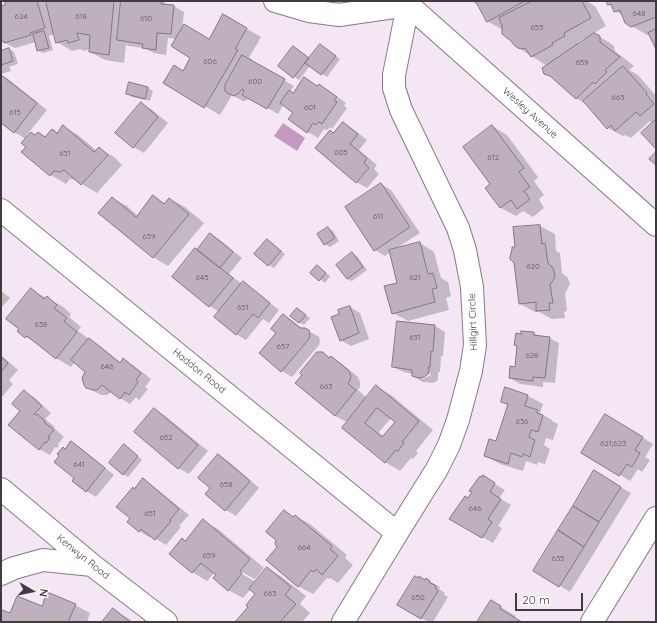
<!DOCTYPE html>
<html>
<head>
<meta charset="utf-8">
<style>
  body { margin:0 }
  #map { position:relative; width:657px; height:623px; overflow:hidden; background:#f5e6f4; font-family:Quicksand,sans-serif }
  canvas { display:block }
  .frame { position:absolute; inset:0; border:2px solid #403b40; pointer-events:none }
  .north { position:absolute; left:12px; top:571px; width:40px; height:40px; -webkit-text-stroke:3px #fff; paint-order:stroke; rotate:99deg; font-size:11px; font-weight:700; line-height:16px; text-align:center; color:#403b40 }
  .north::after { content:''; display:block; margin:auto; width:14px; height:18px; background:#403b40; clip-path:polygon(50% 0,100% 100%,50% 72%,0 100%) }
  .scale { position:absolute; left:515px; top:593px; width:68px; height:18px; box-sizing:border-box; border:2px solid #403b40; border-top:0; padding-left:5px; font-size:12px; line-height:14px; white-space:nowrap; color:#403b40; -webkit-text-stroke:3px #fff; paint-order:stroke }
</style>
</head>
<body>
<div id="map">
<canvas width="657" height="623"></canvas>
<div class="frame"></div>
<div class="north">N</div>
<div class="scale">20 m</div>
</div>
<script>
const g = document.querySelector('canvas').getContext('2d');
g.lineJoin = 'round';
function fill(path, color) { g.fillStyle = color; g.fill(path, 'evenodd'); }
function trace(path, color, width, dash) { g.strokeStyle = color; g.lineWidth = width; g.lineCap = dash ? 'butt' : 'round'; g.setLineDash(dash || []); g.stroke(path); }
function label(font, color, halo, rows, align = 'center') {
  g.font = font + ' Quicksand,sans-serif'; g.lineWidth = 3; g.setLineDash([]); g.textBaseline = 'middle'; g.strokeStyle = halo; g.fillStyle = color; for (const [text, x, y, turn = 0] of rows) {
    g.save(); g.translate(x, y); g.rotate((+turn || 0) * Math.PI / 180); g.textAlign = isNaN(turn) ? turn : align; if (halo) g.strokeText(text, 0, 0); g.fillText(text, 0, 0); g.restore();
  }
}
fill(new Path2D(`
  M283 123 305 138 297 151 274 136Z`), '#c699c5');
fill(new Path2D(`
  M13 1H43L46 3 48 9 49 8 47 1H162L169 6H174L184 12 182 30 209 40 223 15 261 37 249 58 252 59 251 61 294 86 290 92 294 94 304 78 318 87 319 86 329 91 346 103 344 106 347 108 332 129 330 127 327 130 324 129 318 138 308 132 294 113 283 105 278 114 250 98 245 101H243L232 95 220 115 165 83 183 72 192 57 176 39 168 38 166 55 154 53 144 48 128 46 126 44 124 63 105 60 90 52V49L84 51 80 49 72 51 57 42 55 34 49 36 53 50 43 53 38 50 36 42 15 48 1 41V7Z
  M471 1H586L595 6 606 26 578 42 579 44 595 34 610 43 614 46 615 51 634 66 629 70 638 75 656 96V147L653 123 650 121 631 138 625 135 623 136 608 128 586 104 576 98 556 79 545 73 547 66 519 48 503 30 487 21 479 6Z
  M607 1H656V46L650 34 647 35 632 26 624 16 615 11 614 7 609 4Z
  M325 48 340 59 327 77 310 66 299 80 279 66 309 59Z
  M1 49 4 51 9 49 14 52 18 64 9 67 11 71 1 74Z
  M1 75 7 78 47 110 26 136 27 137 35 136 38 133 46 137 53 130 58 133 63 126 78 135 97 151 99 148 114 157 122 165 97 193 82 184 76 180 70 179 66 184 51 175 23 152 27 147 26 139 14 132 1 122Z
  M130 83 148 88 153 91 150 101 132 97 128 94Z
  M141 104 151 109 168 123 144 153 133 147Z
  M343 123 353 129 367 140 359 150 377 165 374 169 379 174 367 188 356 182 330 131 334 134Z
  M492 126 507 135 538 177 534 181 544 195 539 199 544 208 533 217 523 211 516 216 501 208 486 188 491 184Z
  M381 184 391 190 420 233 395 249 420 243 434 252 441 278 448 282 451 296 446 298 449 310 408 321 393 313 398 284 390 252 385 256 375 250Z
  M154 197 166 204 170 199 185 207 204 223 168 266 153 257 112 198 127 206 138 216Z
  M540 226 555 234 556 251 560 253 562 273 568 278 570 284 567 290 565 293 567 311 564 312 565 318 552 319 539 312H535L520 304 516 248Z
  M328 228 333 231 339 241 330 247 325 244Z
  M210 235 220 240 242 258 229 274 242 284 243 283 253 289 279 310 269 323 263 319 246 340 236 334 219 312 210 306 173 277 197 250Z
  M272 243 285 254 274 268 269 265 256 254Z
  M352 254 357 256 367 270 352 281 347 279Z
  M317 267 330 276 325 283 312 273Z
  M31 290 62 306 71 314 69 317 81 327 78 331 89 339 99 345 121 363 123 360 133 365 151 379 145 387 148 389 139 400 136 397 130 404 120 398 112 392 107 395H101L87 387 86 371 75 362 71 367 56 358 40 345 26 337Z
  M1 291 10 298 1 308Z
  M350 307 360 313 369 339 351 346 340 340 341 314Z
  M297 309 310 318 304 325 299 322Z
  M283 315 293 321 303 329H305L319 337 320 341 319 345 292 377 282 371 260 353 277 333Z
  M435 326 445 332 443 356H441L440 372H438V378L437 381 433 383 423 382 413 376V374L404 372 393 367ZM430 373 431 375 422 379V377Z
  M534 333 539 336 549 338 559 343 555 383 543 382V387L520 384 510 378 516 368 521 335Z
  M322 353 341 363 358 377 360 382V387L358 390 367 398 376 387 391 395 433 430 416 451 418 453 413 459 411 458 400 471 385 462 347 422 335 416 296 383ZM391 418 396 422 384 437 379 432Z
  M1 355 18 370 9 380 13 384 1 398Z
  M24 392 34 397 51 413 45 419 55 427 54 428 64 437 58 444 59 445 57 448 55 447 50 455 39 449 21 410Z
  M528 396 543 404 540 413 552 420V421L558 424 553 440 546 438 544 445 550 449 545 464 538 462 537 465 526 461 523 471 500 464 485 456 497 443 509 406 502 402Z
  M154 409 164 415 208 451 189 474 178 468Z
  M616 421 653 444 645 457 650 460 642 472 638 469 630 481 583 452Z
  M71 442 81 448 114 475 96 497 86 491 75 478 60 456Z
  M125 446 129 448 142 460 128 477 123 474Z
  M218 456 228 461 259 488 236 516 226 510 211 488Z
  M605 478 631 493 570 592 534 570Z
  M143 480 153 486 189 515 179 526 181 527 166 545 156 539 151 535 149 537 139 531 131 518 135 490Z
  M493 483 505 490 499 498 511 505 498 526 502 528 493 543 451 519 469 499 473 492Z
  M284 512 294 517 295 516 310 524 347 555 345 558 353 565 338 583 330 578 329 579 327 578 313 594 298 586 279 547 277 539Z
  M203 521 218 529 264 568 255 579 238 570 237 571 256 582 267 568 282 577 306 596 300 604 310 613 302 622H236L249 607 256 593 251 589 243 598 228 590 214 573 207 581 192 572 170 553 186 542Z
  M426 579 440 587 439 589 445 593 444 595 448 597 433 622H428L399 604Z
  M491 601 516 616 514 618 521 622H479Z
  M75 605 90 613 87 622H1V616L42 607Z
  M113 610 128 618 133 622H103Z`), '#0003');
const building = new Path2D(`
  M10 1H37L45 28 30 33 31 35 4 43 3 41H1V6L5 5V2Z
  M46 1H114L109 55 89 52 90 35 77 33 79 40 68 43 67 40 56 43Z
  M121 1H162L161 4 174 5 171 34 157 33 156 50 142 48 143 44 117 40Z
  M476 1H525L487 22Z
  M532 1H582L591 18 564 33 565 36 552 43 553 45 531 57 525 48 522 49 518 48 514 45 511 41 502 34V26L499 18Z
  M606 1H656V17L631 27 625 23 620 10 614 12 611 4 608 5Z
  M223 14 247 28 235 49 238 50 204 108 163 83 174 65 183 71 190 58 171 46 184 24 209 39Z
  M656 29V49L648 33Z
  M44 31 49 48 37 51 33 34Z
  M595 33 600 36V42L620 57 605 70 607 72 595 84 593 82 576 99 550 76 544 74 542 68 592 34Z
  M320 44 336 56 321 75 305 63Z
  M293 46 309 58 293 78 278 66Z
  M9 48 13 61 1 65V51Z
  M242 55 285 79 267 109 242 95 244 90 242 89 239 93 234 96 229 94 225 91V85Z
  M623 66 647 93 646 94 654 104 640 116 636 112 615 131 611 125 607 129 583 101Z
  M1 75 37 103 14 133 1 123Z
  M304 77 317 86 319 84 337 97 334 100 337 102 322 124 319 122 316 125 313 123 307 133 288 119 293 113 280 103 289 90 293 93Z
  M129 82 148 87 145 99 126 94Z
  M141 102 158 117 133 148 115 133Z
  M656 119V149L641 133Z
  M343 122 358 134 350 144 367 158 364 163 369 168 356 183 315 148 330 130 333 133Z
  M63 125 94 152 99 147 108 155 81 185 64 170 60 172 54 171 50 176 21 152 26 147 21 143 31 132 35 135 38 132 45 137 52 129 57 133Z
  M492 125 524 168 519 172 530 187 524 191 530 199 517 209 511 200 500 208 485 188 490 184 463 147Z
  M656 152V165L649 159Z
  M381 183 410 227 374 251 345 207Z
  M153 195 164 204 169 198 189 214 153 258 98 213 112 197 136 217Z
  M540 225 542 244 545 243 548 263 553 268 555 275 553 281 550 284 553 303H549L550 310 536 311V302L519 304 514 263 510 259V257L512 249V247H515L513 227Z
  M328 227 335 238 324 245 317 234Z
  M210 233 233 252 220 268 197 250Z
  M267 239 281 251 268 266 254 254Z
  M420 242 428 274 433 273 437 288 432 289 435 302 392 314 384 286 397 283 389 250Z
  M195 248 233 278 209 307 172 277Z
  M352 252 363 267 347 279 336 265Z
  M317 265 326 273 319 281 310 273Z
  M243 281 270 303 258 318 253 314 236 335 214 317Z
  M31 288 44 299 47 296 57 305 54 308 67 318 64 321 77 332 56 359 27 336 25 338 17 331 19 329 6 319Z
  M350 306 359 333 340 341 331 317 339 314 338 310Z
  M297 308 306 315 299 323 290 316Z
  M283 314 300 328H305L309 330 310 335 309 339 281 372 259 353 276 333 271 329Z
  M397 321 435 325 433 351H431L430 367H428L429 369 428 374 424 377 419 378 412 376V370L392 367Z
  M521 331 534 332V335L550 337 545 378 533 377V381L509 378 510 366 515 367 517 346 514 345 516 333 521 334Z
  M89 338 120 363 123 358 141 373 136 380 138 382 129 395 125 392 120 399 102 385 97 390H93L86 388 84 385 82 378 85 372 71 360Z
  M317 352H323L329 358 331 356 348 370 350 373 351 378 348 384 356 390 335 416 295 383 302 375 300 373Z
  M1 357 8 363 1 372Z
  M376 385 419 421 402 442 404 443 398 451 396 450 385 463 342 428ZM377 408 395 422 382 437 365 423Z
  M505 387 528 395 525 406 538 410 537 413 543 415 538 432 531 430 529 437 535 440 530 457 523 454 522 457 511 453 508 464 484 456 489 439 496 441 508 404 501 402Z
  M24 390 42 406 34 414 36 415 37 414 45 421 44 422 54 430 48 437 50 438 46 443 45 442 39 450 8 425 20 411 12 404Z
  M154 408 198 445 178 469 134 432Z
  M605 414 643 437 635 450 640 453 632 467 627 464 619 476 581 453Z
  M71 441 105 468 86 492 72 481 74 478 54 462 59 456 57 454 63 447 65 449Z
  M124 444 138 456 123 475 109 463Z
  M218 454 250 481 225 511 205 494 210 488 198 478Z
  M594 470 621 487 599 522 573 506Z
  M483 475 495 483 490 492 501 499 488 519 492 522 482 538 449 519 465 496 468 498 472 492 469 491 480 476 482 477Z
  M143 478 179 509 170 520 171 521 155 540 141 529 139 532 127 522 130 518 116 507 133 487 134 489Z
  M573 506 599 522 584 547 558 530Z
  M284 510 293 517 295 515 332 546 330 549 338 556 322 575 316 569 314 572 311 570 298 587 266 560 277 547 275 544 276 540 266 532Z
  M203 519 250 559 240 571 242 573 228 591 213 578 216 575 201 563 192 573 169 554 182 538 185 541Z
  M558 530 584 547 559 587 533 571Z
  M267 567 291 587 285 595 296 604 280 622H235L248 607 246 605 255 594 249 589Z
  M415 576 418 578 419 576 425 580 426 578 430 581 429 582 436 586 435 588 438 591 421 619 397 605Z
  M47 592 76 604 68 622H1V614L2 610 10 613 17 596 42 606Z
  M491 600 501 606 500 609 522 622H477Z
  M113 608 130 622H102Z`);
fill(building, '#beb0bd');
trace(building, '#847783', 1);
const street = new Path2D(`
  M275 1 309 11 339 15 408 5
  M404 1 656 225
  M1 210 397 533
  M1 489 92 565 166 622
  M1 574 14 568 43 560 92 565
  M343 622 397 533 437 469 449 445 458 420 471 371 475 345 472 287 465 250 458 228 401 110 394 88V75L408 5 409 1`);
const secondary = new Path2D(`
  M592 622 656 518`);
trace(street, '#867986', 24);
trace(secondary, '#867986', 24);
trace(street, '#fff', 22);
trace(secondary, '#fff', 22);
label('8px', '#60585f', null, [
  ["648",639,14],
  ["624",21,17],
  ["618",81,17],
  ["610",146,19],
  ["655",537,28],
  ["606",210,62],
  ["659",582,63],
  ["600",255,82],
  ["663",618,98],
  ["601",310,108],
  ["615",15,113],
  ["605",341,153],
  ["631",65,154],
  ["612",493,158],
  ["611",378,217],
  ["639",149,237],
  ["620",533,267],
  ["645",202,278],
  ["621",415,278],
  ["651",243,308],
  ["638",41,325],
  ["631",415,338],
  ["657",283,347],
  ["628",532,356],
  ["646",107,367],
  ["663",326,387],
  ["636",522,422],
  ["652",166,438],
  ["621;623",613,444],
  ["641",79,465],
  ["658",226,485],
  ["646",475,509],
  ["651",150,514],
  ["664",304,548],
  ["659",209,556],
  ["635",558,559],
  ["663",270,594],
  ["650",418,598]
]);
label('10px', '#403b40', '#fff', [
  ["Wesley Avenue",530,113,42],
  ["Hillgirt Circle",473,322,-92],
  ["Haddon Road",199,371,39],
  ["Kenwyn Road",83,557,39]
]);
</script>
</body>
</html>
